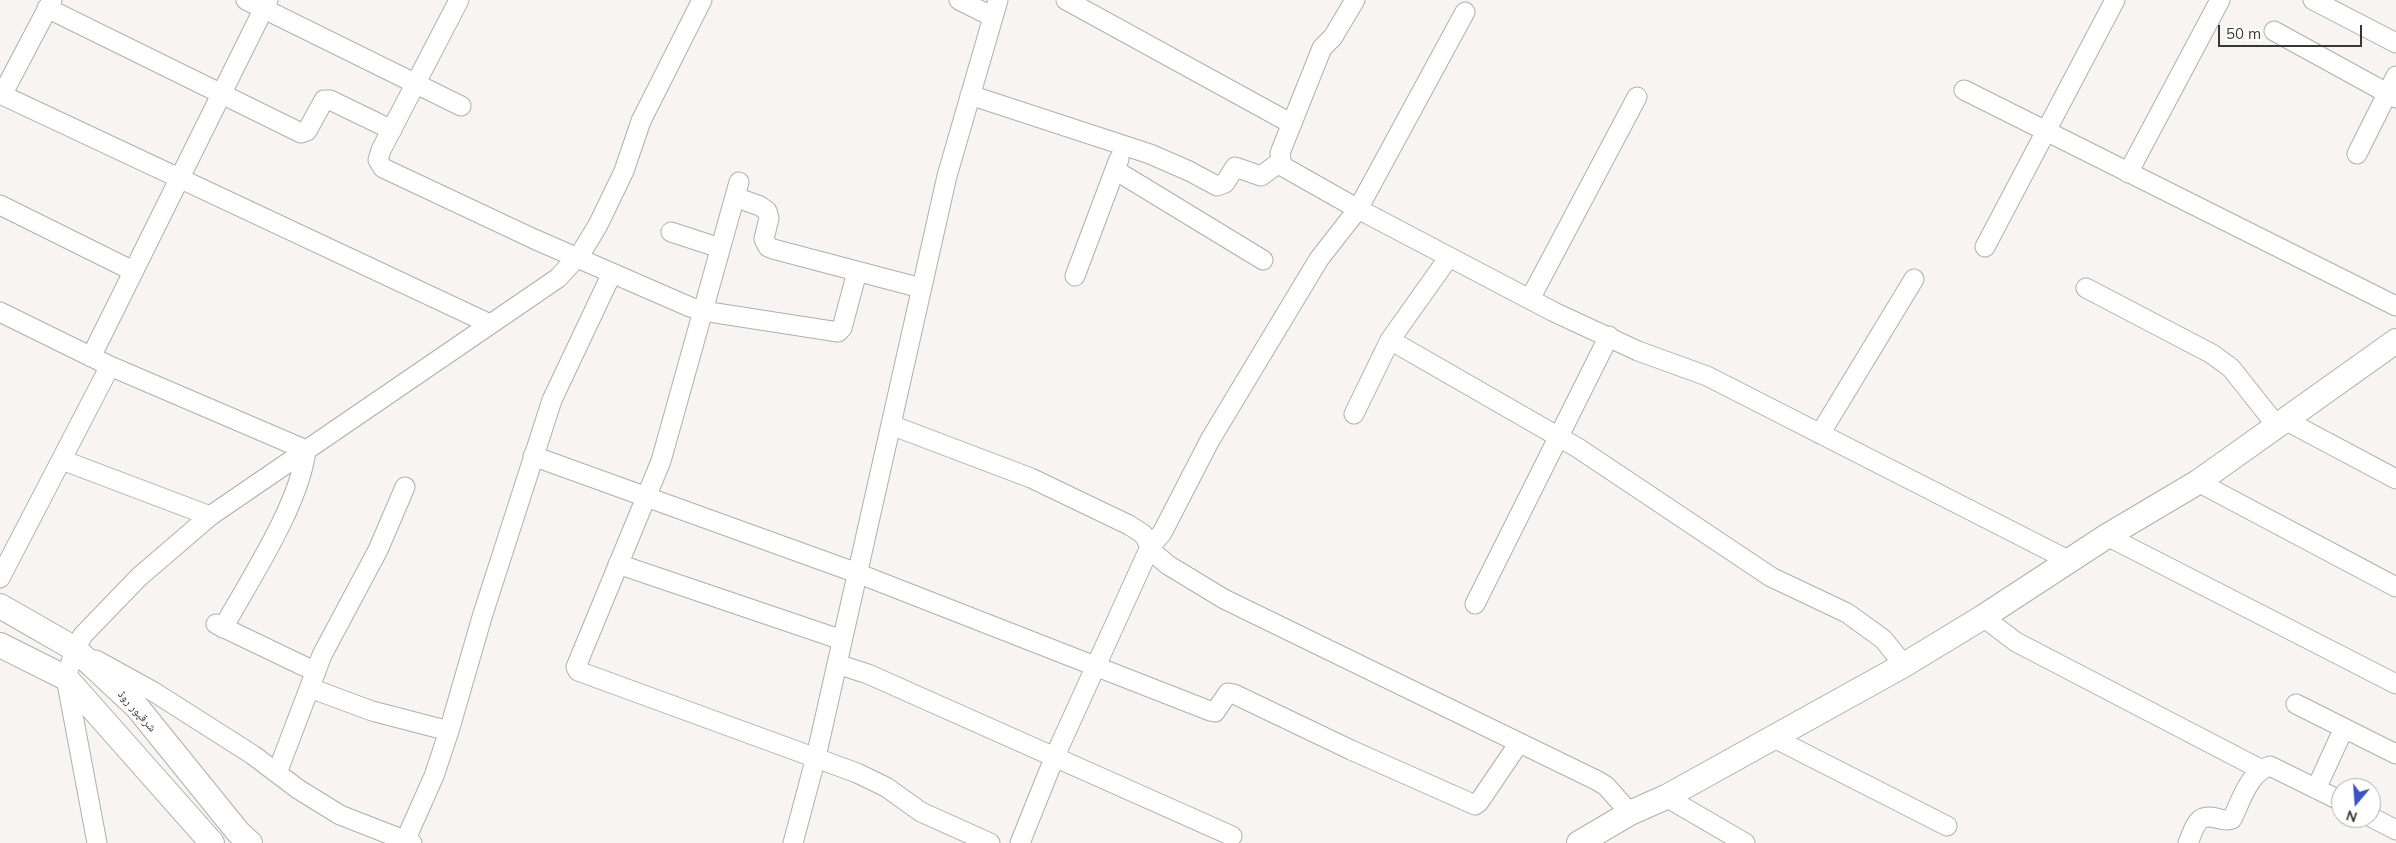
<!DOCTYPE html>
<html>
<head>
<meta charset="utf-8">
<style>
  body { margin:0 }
  #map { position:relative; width:2396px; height:843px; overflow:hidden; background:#f8f4f3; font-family:Mulish,sans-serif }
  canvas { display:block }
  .north { position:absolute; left:2331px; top:778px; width:50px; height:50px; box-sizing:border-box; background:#fff; border:1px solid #afafaf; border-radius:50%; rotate:198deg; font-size:14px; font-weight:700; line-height:20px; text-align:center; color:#383736 }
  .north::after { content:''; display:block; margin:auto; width:18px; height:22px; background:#3a53c5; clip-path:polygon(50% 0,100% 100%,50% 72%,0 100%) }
  .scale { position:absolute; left:2218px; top:25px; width:144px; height:22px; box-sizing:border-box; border:2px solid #383736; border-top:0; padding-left:6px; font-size:15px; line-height:18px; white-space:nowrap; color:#383736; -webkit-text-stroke:4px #fff; paint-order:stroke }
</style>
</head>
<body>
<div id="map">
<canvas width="2396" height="843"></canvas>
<div class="north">N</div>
<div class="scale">50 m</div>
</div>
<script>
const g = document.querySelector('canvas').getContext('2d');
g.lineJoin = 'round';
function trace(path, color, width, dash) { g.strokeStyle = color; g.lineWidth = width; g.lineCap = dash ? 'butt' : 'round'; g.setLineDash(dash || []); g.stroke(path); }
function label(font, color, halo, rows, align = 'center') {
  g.font = font + ' Mulish,"Noto Naskh Arabic",sans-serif'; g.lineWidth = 4.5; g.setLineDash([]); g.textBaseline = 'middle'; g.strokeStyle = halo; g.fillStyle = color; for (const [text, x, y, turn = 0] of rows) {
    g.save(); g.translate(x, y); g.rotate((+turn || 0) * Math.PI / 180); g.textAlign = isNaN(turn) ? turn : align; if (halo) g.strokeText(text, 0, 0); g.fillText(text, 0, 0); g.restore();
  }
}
const minor = new Path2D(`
  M246 0 461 106
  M459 0 381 150 378 160 383 168 534 239 690 307 703 311 838 332 842 328 857 272
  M959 0 993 17
  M1066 0 1292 124
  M1355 0 1333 37 1322 48 1280 153 1282 166 1358 209 1554 312 1638 351 1707 376 2070 561
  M2313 0 2396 43
  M47 8 301 133 307 131 324 100H330L392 130
  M2274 31 2396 98
  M1964 90 2396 306
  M0 94 490 324
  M2 95 52 0
  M970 95 1150 154 1189 171 1217 186 1225 183 1235 167 1261 176 1280 162
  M2357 154 2396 76
  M1115 170 1263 260
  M2128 173 2220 0
  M739 182 661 461 576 667 578 671 857 773 886 787 921 812 990 843
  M735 197 760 206 767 211 769 218 764 239 768 247 773 249 921 288
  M0 205 133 271
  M671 232 720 248
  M1985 247 2115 0
  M1075 276 1119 159
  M2086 288 2212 354 2231 368 2277 426
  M1530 299 1637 97
  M0 312 110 366 306 450C300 504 250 579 223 628
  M1390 340 1578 448 1771 577 1847 613 1883 639 1904 665
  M91 357 268 0
  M1354 414 1390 340 1449 257
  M2285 420 2396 479
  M891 425 1031 478 1129 525 1143 534 1155 554 1168 565 1224 599 1598 781 1606 786 1630 813
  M1820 434 1914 279
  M533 456 857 573 1210 711 1215 712 1228 693 1234 694 1351 750 1475 805 1479 802 1519 743
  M62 460 210 516
  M2198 482 2396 587
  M2107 536 2396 684
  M618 564 842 640
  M0 578 110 366
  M1475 604 1609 336
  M1983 617 2016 642 2260 769
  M216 624 316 672
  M96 660 154 692 253 755 298 789 340 815 412 843
  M837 664 868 674 1232 836
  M310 688 372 711 449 731
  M2296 704 2396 754
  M1774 738 1947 826
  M277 773 322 655 378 550 405 487
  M2316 789 2344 728
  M1666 797 1745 843
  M2371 817 2396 830
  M405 841 434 776 449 731 482 617 552 400 612 273
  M97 843 66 678 75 649 83 635 139 577 210 516 558 278 581 253 598 225 624 171 641 121 702 0
  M793 843 816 757 947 176 998 0
  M1020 843 1055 756 1150 547 1162 533 1210 440 1319 259 1358 209 1465 12
  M2188 843C2196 824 2197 812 2220 819 2225 820 2227 821 2232 819 2241 801 2249 772 2270 766L2341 801`);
const major = new Path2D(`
  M0 606 75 649 137 707 238 832 250 843
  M0 645 66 678 212 843
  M1579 843 1630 813 1666 797 1904 665 1983 617 2107 536 2198 482 2396 341`);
trace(minor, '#b2aead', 21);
trace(major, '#b2aead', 26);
trace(minor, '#fff', 19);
trace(major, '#fff', 24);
label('12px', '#383736', '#fff', [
  ["شرقپور روڈ",137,711,48]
]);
</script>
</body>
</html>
